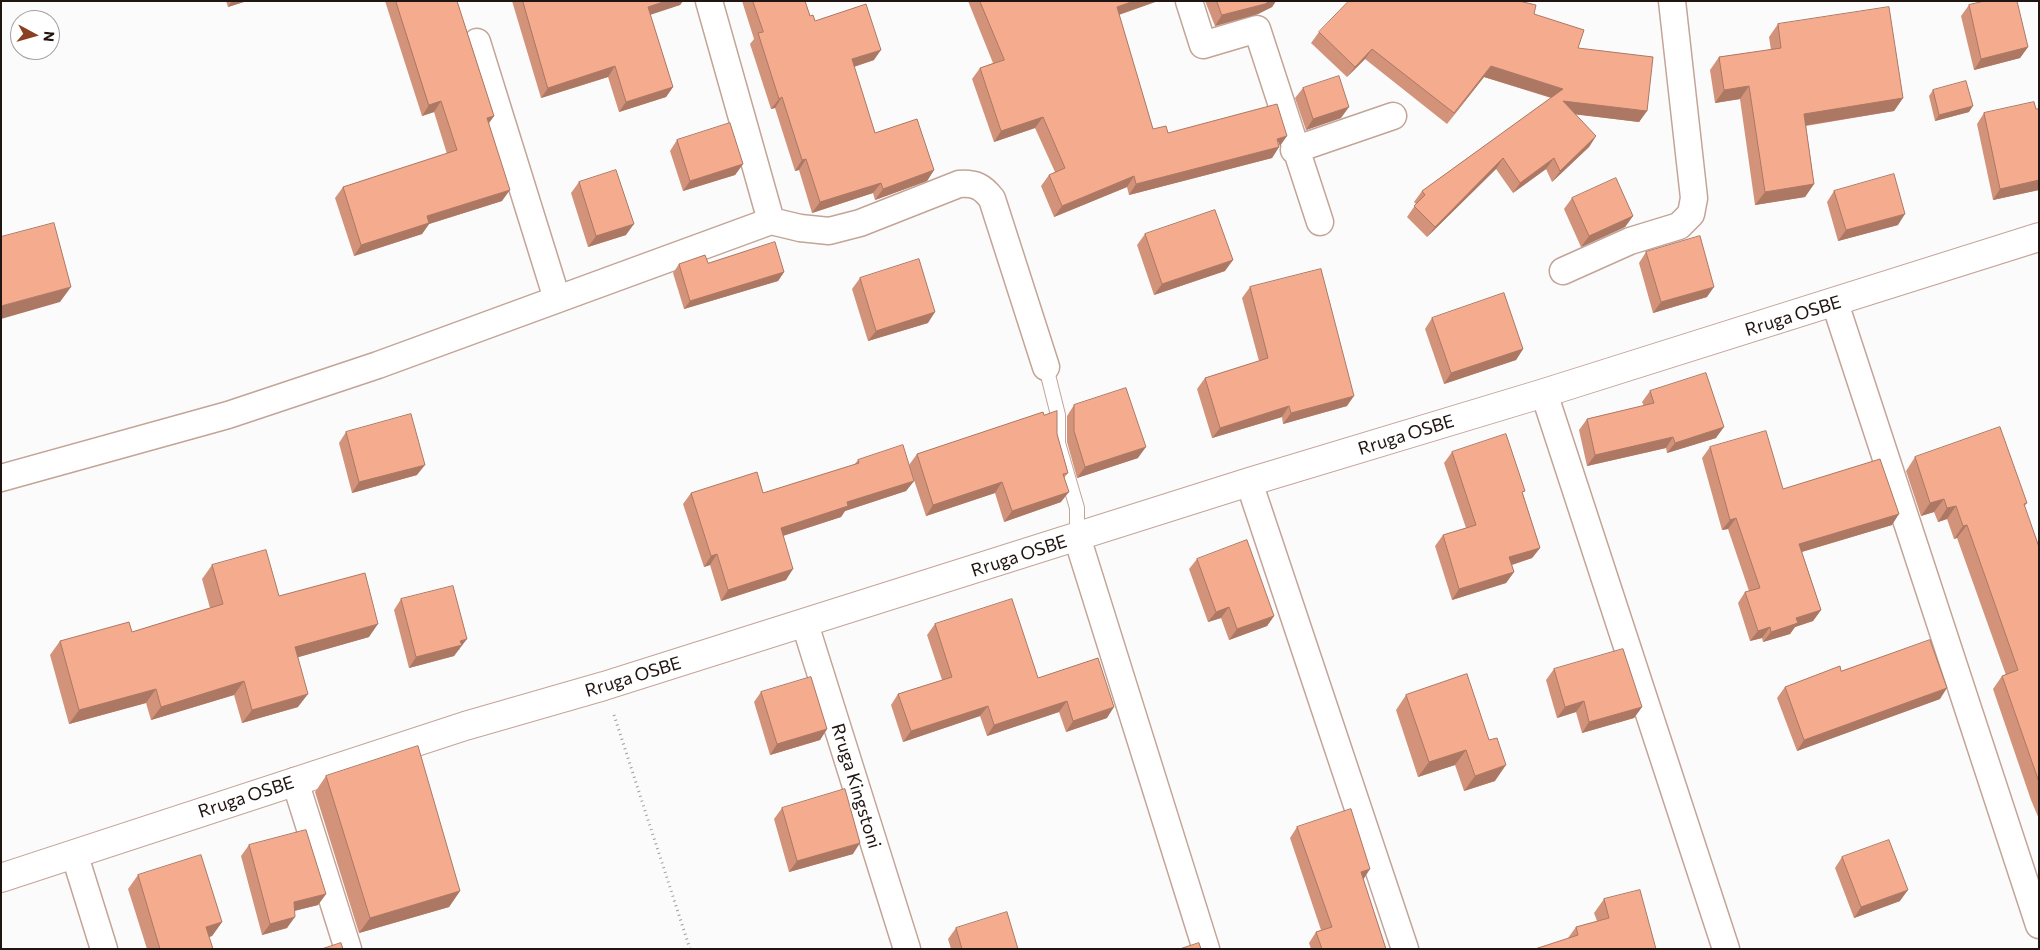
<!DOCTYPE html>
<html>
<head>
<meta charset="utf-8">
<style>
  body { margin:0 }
  #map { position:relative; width:2040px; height:950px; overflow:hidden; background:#fbfbfb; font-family:Commissioner,sans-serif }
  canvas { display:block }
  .frame { position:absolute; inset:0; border:2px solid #201511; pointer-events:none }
  .north { position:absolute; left:10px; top:10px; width:50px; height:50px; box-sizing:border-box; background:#fff; border:1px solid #a6a1a0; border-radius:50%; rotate:96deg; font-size:14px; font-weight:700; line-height:20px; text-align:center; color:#201511 }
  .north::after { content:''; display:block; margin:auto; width:18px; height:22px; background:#8a4123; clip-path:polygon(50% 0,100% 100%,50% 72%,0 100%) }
</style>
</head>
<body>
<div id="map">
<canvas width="2040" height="950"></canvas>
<div class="frame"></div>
<div class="north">N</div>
</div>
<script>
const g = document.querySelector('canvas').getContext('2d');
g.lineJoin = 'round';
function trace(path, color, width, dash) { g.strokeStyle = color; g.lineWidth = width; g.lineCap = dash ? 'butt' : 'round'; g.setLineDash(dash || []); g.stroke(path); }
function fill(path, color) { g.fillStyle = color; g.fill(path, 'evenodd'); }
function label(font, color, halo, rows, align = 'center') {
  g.font = font + ' Commissioner,sans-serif'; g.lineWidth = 4; g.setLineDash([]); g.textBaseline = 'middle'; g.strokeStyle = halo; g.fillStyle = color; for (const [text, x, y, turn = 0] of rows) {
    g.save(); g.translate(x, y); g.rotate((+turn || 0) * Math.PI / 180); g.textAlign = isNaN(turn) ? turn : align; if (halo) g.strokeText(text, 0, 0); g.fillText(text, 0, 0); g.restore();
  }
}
const service = new Path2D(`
  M1046 367 1058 415V443L1077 508V537`);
const minor = new Path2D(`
  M709 1 771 221 800 228 829 231 860 223 959 184C975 183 982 186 992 199L1046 367
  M1189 1 1203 45 1257 29 1320 222
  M477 42 557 299
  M1294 150 1393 116
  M1563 271 1630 241 1679 226 1691 214 1694 198 1672 1
  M1835 303 2039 925
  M1544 393 1726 949
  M1 478 228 415 378 365 771 221
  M1249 482 1405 949
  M1077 537 1206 949
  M805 624 907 949
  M295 781 348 949
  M75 856 104 949`);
const tertiary = new Path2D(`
  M1 878 465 726 604 686 1249 482 1544 393 2039 237`);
trace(service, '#c3a498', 16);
trace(minor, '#c3a498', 29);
trace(tertiary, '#c3a498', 30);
trace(new Path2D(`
  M614 715 690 949`), '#a09c9a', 3, [1, 4]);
trace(service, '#fff', 14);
trace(minor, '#fff', 26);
trace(tertiary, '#fff', 28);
fill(new Path2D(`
  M226 1H247L228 7Z
  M385 1H457L494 116 489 123 502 201 429 224 422 234 354 256 335 198 343 187 447 154 434 112 422 116Z
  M512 1H683L680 5 650 14 673 87 666 97 619 112 608 77 541 98Z
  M742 1H805L810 16 815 21 874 60 854 67 875 133 934 170 927 181 875 200 873 193 812 213 799 170 795 171 775 108 771 109 750 44 754 39Z
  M968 1H1158L1119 15 1153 129 1168 133 1279 147 1272 158 1129 195 1127 187 1054 217 1041 186 1049 175 1055 172 1035 128 994 142 972 79 980 68 993 63Z
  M1205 1H1276L1272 7 1258 14 1215 26Z
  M1969 5 2028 47 2020 58 1974 70 1961 16Z
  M1534 14 1578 48 1647 111 1639 122 1575 114 1596 136 1589 147 1552 182 1546 169 1513 193 1496 169 1427 237 1407 217 1416 204 1414 202 1422 191 1551 98 1484 77 1447 124 1365 59 1347 77 1311 43 1319 32Z
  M1778 24 1903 98 1894 111 1806 126 1814 184 1805 197 1755 205 1740 99 1715 103 1710 70 1719 57 1771 50 1769 37Z
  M1303 88 1341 118 1306 130 1295 98Z
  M1933 90 1969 112 1935 121 1929 96Z
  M2036 109 2039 190 1993 200 1977 124 1984 113Z
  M677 140 743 164 735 175 683 191 670 151Z
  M579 182 626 235 588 247 571 193Z
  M1834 191 1898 225 1838 241 1827 202Z
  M1572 198 1633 216 1625 227 1581 247 1564 209Z
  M1145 234 1225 271 1154 295 1137 245Z
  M1646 252 1707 297 1653 313 1639 263Z
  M708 263 784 272 778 281 684 309 673 273 679 264Z
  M860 278 928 323 868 341 852 289Z
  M1250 287 1347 406 1283 424 1282 417 1212 438 1197 389 1205 378 1259 361 1242 298Z
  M1432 318 1523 349 1516 360 1444 384 1425 329Z
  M1650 391 1716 438 1667 453 1666 448 1587 466 1579 430 1587 419 1644 406 1642 402Z
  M1074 405 1138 458 1077 478 1067 442V416Z
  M1044 415 1057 434 1068 473 1064 478 1061 502 1004 522 995 493 926 516 909 465 917 454Z
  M346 432 417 475 352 493 339 443Z
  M1710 447 1783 489 1892 525 1802 552 1821 610 1813 621 1795 627 1790 634 1763 642 1762 638 1750 641 1738 603 1745 592 1749 591 1728 529 1722 530 1702 458Z
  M1452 452 1523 494 1540 548 1532 558 1512 565 1514 572 1506 583 1452 600 1435 546 1443 535 1466 528 1444 463Z
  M1915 457 2027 503 2024 507 2039 547V819L2031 800 1993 689 2002 676 2006 675 1957 538 1954 539 1947 519 1938 522 1934 512 1921 516 1906 471Z
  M858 460 914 481 906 491 845 511 841 517 783 536 786 580 721 601 710 565 704 567 683 504 691 493H763L854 465Z
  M1197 559 1274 616 1267 626 1229 640 1221 618 1208 622 1189 569Z
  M212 565 369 637 298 657V707L242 723 234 695 151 720 146 703 69 724 50 655 60 641 132 632 210 608 202 579Z
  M401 599 460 650H458L454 656 409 668 394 610Z
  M935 624 1107 718 1066 732 1059 712 987 736 980 716 903 742 891 705 898 694 942 680 927 635Z
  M1554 669 1642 707 1634 718 1582 733 1576 712 1557 718 1546 680Z
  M1841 671 1940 699 1797 751 1777 698 1785 687Z
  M1467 674 1495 781 1464 791 1455 765 1418 777 1396 710 1406 695Z
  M761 692 827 729 820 740 770 755 754 702Z
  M326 776 460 891 449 907 359 933 315 792Z
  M782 808 853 854 789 872 774 819Z
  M1297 827 1363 879 1386 949H1311L1309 943 1316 932 1321 930 1290 838Z
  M249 845 326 894 318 905 294 911 287 928 262 935 241 856Z
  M1842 857 1900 901 1854 918 1835 868Z
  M138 875 222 922 212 936 209 937 213 949H147L128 889Z
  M1604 899 1656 949 1568 938 1576 927 1597 921 1594 913Z
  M956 928 1018 949H951L948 939Z`), '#d3937a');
fill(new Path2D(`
  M232 1H247L228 7Z
  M666 1H683L680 5 641 18 648 7Z
  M1134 1H1158L1109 18 1117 7Z
  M1270 1H1276L1272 7 1258 14 1215 26 1222 15Z
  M2028 47 2020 58 1974 70 1981 59Z
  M1372 49 1365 59 1347 77 1355 67Z
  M881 50 874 60 844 70 852 59Z
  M615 66 608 77 541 98 548 88Z
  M1491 66 1563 89 1556 99 1484 77 1447 124Z
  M1749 86 1740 99 1715 103 1724 90Z
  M673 87 666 97 619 112 626 102Z
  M782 97 775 108 771 109 779 99Z
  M1903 98 1894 111 1795 127 1804 114Z
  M441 101 434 112 422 116 429 105Z
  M1563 101 1647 111 1639 122 1555 112Z
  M1973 106 1969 112 1935 121 1939 115Z
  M1349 107 1341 118 1306 130 1313 119Z
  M494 116 486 127 487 118Z
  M1043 117 1035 128 994 142 1001 131Z
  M1287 136 1280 146 1277 139Z
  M1596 136 1589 147 1552 182 1560 171Z
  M1279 147 1272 158 1129 195 1136 184Z
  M1503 158 1496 169 1427 237 1435 227Z
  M1554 158 1546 169 1513 193 1520 183Z
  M806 159 799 170 795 171 802 160Z
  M743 164 735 175 683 191 690 181Z
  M934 170 927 181 875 200 883 189Z
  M1134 176 1127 187 1054 217 1062 206Z
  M2039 180V190L1993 200 2000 189Z
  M881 183 873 193 812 213 820 202Z
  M1814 184 1805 197 1755 205 1765 192Z
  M510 190 502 201 429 224 422 234 354 256 361 245 427 216Z
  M1905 214 1898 225 1838 241 1846 230Z
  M1633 216 1625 227 1581 247 1589 236Z
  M634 224 626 235 588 247 596 236Z
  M1233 260 1225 271 1154 295 1162 284Z
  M784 272 778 281 684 309 690 301Z
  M71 287 60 302 1 319V306Z
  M1714 287 1707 297 1653 313 1661 302Z
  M935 312 928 323 868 341 876 331Z
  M1523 349 1516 360 1444 384 1451 373Z
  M1354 396 1347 406 1283 424 1291 413Z
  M1289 406 1282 417 1212 438 1220 428Z
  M1724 427 1716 438 1667 453 1675 443Z
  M1673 437 1666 448 1587 466 1595 455Z
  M1146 447 1138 458 1077 478 1085 467Z
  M425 465 417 475 352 493 359 482Z
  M914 481 906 491 845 511 841 517 773 539 781 528 847 502Z
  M1002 482 995 493 926 516 933 505Z
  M1069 492 1061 502 1004 522 1012 511Z
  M1944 499 1934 512 1921 516 1930 503Z
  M1956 506 1947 519 1938 522 1947 508Z
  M1899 514 1892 525 1791 555 1799 544Z
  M1736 518 1728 529 1722 530 1730 520Z
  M1967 525 1957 538 1954 539 1963 526Z
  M1540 548 1532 558 1502 568 1509 557Z
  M717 554 710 565 704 567 711 556Z
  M793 569 786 580 721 601 728 590Z
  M1514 572 1506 583 1452 600 1459 589Z
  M1229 607 1221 618 1208 622 1216 612Z
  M1821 610 1813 621 1795 627 1790 634 1763 642 1771 632 1796 618Z
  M1274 616 1267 626 1229 640 1237 629Z
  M378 624 369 637 285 661 295 647Z
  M1770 627 1762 638 1750 641 1758 631Z
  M467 639 454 656 409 668 416 657 460 641Z
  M244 681 234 695 151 720 161 707Z
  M1947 688 1940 699 1797 751 1804 740Z
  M156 689 146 703 69 724 79 710Z
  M308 694 298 707 242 723 252 710Z
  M1067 701 1059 712 987 736 994 725Z
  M1584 701 1576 712 1557 718 1565 707Z
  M988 706 980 716 903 742 911 731Z
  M1114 707 1107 718 1066 732 1073 721Z
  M1642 707 1634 718 1582 733 1589 722Z
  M827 729 820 740 770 755 777 744Z
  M1466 750 1455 765 1418 777 1429 762Z
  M1506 765 1495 781 1464 791 1475 776Z
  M860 843 853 854 789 872 797 861Z
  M1370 869 1363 880 1361 872Z
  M1908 890 1900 901 1854 918 1861 907Z
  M460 891 449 907 359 933 370 918Z
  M326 894 318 905 286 913 294 902Z
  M295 917 287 928 262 935 270 924Z
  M222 922 212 936 197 941 206 927Z`), '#ac7863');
const building = new Path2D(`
  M396 1H457L494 116 487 118 510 190 427 216 429 223 361 245 343 187 457 150 441 101 429 105Z
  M523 1H666L648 7 673 87 626 102 615 66 548 88Z
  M753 1H805L810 16 813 15 815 21 866 4 881 50 852 59 875 133 917 119 934 170 883 189 881 183 820 202 806 159 802 160 782 97 779 99 758 33 763 32Z
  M980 1H1134L1117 7 1153 129 1166 126 1168 133 1277 104 1287 136 1277 139 1279 147 1136 184 1134 176 1062 206 1049 175 1065 168 1043 117 1001 131 980 68 1004 60Z
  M1217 1H1270L1265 4 1222 15Z
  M1349 1H1519L1536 5 1534 14 1584 30 1578 48 1653 57 1647 111 1563 101 1596 136 1560 171 1554 158 1520 183 1503 158 1435 227 1414 206 1425 195 1422 191 1563 89 1491 66 1454 113 1372 49 1355 67 1319 32Z
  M1985 1H2017L2028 47 1981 59 1969 5Z
  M1889 7 1903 98 1804 114 1814 184 1765 192 1749 86 1724 90 1719 57 1781 48 1778 24Z
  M1339 76 1349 107 1313 119 1303 88Z
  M1966 81 1973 106 1939 115 1933 90Z
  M2034 102 2036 109H2039V180L2000 189 1984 113Z
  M730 123 743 164 690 181 677 140Z
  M616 170 634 224 596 236 579 182Z
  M1894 174 1905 214 1846 230 1834 191Z
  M1616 178 1633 216 1589 236 1572 198Z
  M1215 210 1233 260 1162 284 1145 234Z
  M54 223 71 287 1 306V237Z
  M1700 236 1714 287 1661 302 1646 252Z
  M775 242 784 272 690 301 679 264 705 255 708 263Z
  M919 259 935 312 876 331 860 278Z
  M1321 269 1354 396 1291 413 1289 406 1220 428 1205 378 1268 358 1250 287Z
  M1504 293 1523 349 1451 373 1432 318Z
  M1706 373 1724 427 1675 443 1673 437 1595 455 1587 419 1654 403 1650 391Z
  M1126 388 1146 447 1085 467 1074 431V405Z
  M1057 411V434L1068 473 1063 474 1069 492 1012 511 1002 482 933 505 917 454 1043 412 1044 415Z
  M411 414 425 465 359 482 346 432Z
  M2000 427 2027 503 2024 504 2039 547V782L2002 676 2018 670 1967 525 1963 526 1956 506 1947 508 1944 499 1930 503 1915 457Z
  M1766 431 1783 489 1880 459 1899 514 1799 544 1821 610 1796 618 1798 623 1771 632 1770 627 1758 631 1745 592 1760 588 1736 518 1730 520 1710 447Z
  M1506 434 1525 491 1522 492 1540 548 1509 557 1514 572 1459 589 1443 535 1476 525 1452 452Z
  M903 445 914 481 847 502 848 506 781 528 793 569 728 590 717 554 711 556 691 493 757 472 763 493 859 463 858 460Z
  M1247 540 1274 616 1237 629 1229 607 1216 612 1197 559Z
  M266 550 279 596 365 573 378 624 295 647 308 694 252 710 244 681 161 707 156 689 79 710 60 641 129 622 132 632 223 604 212 565Z
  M453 586 467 639 460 641 462 645 416 657 401 599Z
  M1012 599 1038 678 1098 658 1114 707 1073 721 1067 701 994 725 988 706 911 731 898 694 952 677 935 624Z
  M1930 640 1947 688 1804 740 1785 687 1840 666 1841 671Z
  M1623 649 1642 707 1589 722 1584 701 1565 707 1554 669Z
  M1467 674 1489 740 1497 738 1506 765 1475 776 1466 750 1429 762 1406 695Z
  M811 677 827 729 777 744 761 692Z
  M418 746 460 891 370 918 326 776Z
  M845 789 860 843 797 861 782 808Z
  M1351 809 1370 869 1361 872 1386 949H1322L1316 932 1332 927 1297 827Z
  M306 830 326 894 294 902 295 917 270 924 249 845Z
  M1889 840 1908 890 1861 907 1842 857Z
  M201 855 222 922 206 927 213 949H160L138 875Z
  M1640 890 1656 949H1535L1578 935 1576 927 1609 918 1604 899Z
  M1007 912 1018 949H962L956 928Z
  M341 943 343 949H322Z
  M1199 943 1201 949H1180Z`);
fill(building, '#f5ab8e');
trace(building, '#ac7863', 1);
label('18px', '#201511', '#fff', [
  ["Rruga OSBE",1793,316,-17],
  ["Rruga OSBE",1406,435,-17],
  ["Rruga OSBE",1019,556,-18],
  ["Rruga OSBE",633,677,-17],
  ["Rruga Kingstoni",856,786,73],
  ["Rruga OSBE",246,797,-18]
]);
</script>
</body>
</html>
